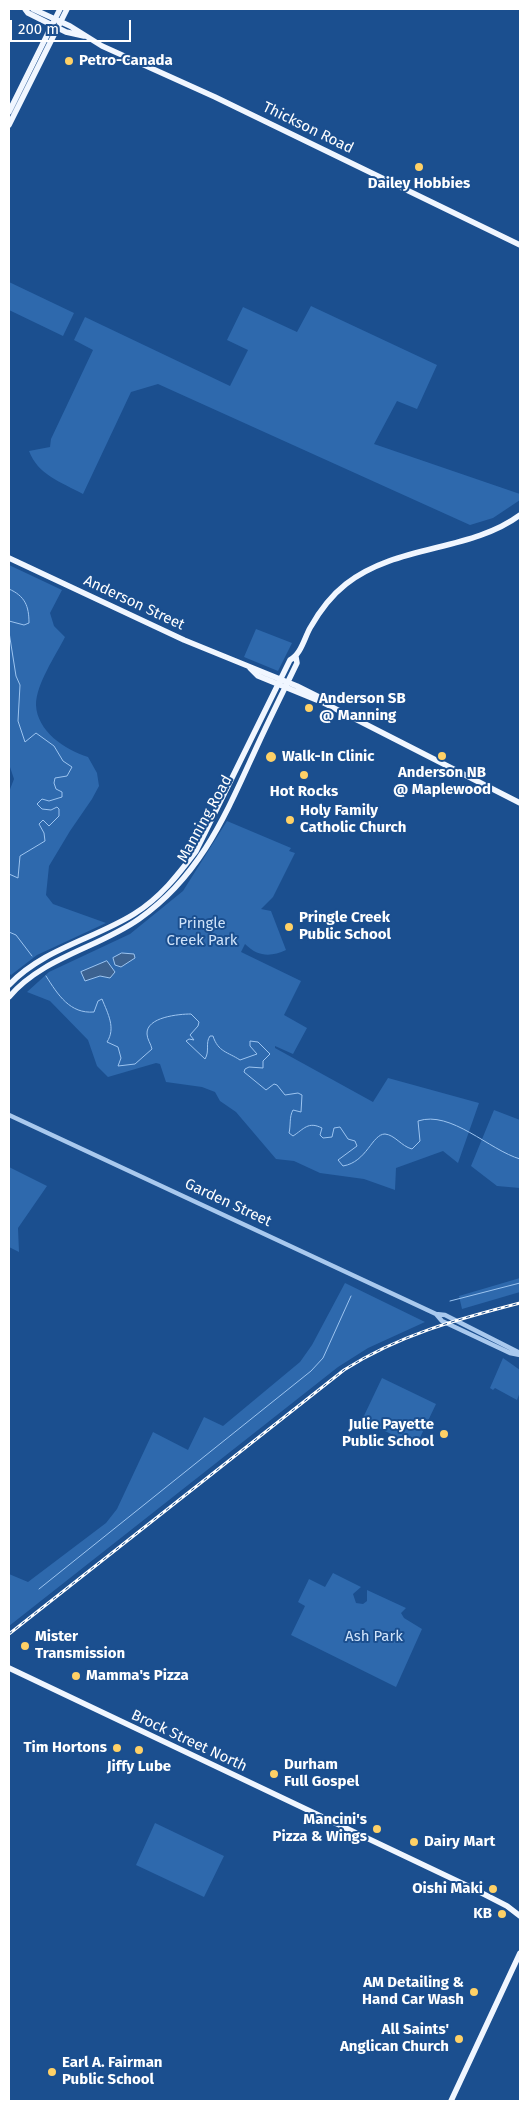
<!DOCTYPE html>
<html>
<head>
<meta charset="utf-8">
<style>
  body { margin:0 }
  #map { position:relative; width:529px; height:2110px; overflow:hidden; background:#1b4f8f; font-family:"Fira Sans",sans-serif }
  canvas { display:block }
  .frame { position:absolute; inset:0; border:10px solid #fff; pointer-events:none }
  .scale { position:absolute; left:10px; top:20px; width:121px; height:22px; box-sizing:border-box; border:2px solid #fff; border-top:0; padding-left:6px; font-size:15px; line-height:18px; white-space:nowrap; color:#fff; -webkit-text-stroke:4px #1b4f8f; paint-order:stroke }
</style>
</head>
<body>
<div id="map">
<canvas width="529" height="2110"></canvas>
<div class="frame"></div>
<div class="scale">200 m</div>
</div>
<script>
const g = document.querySelector('canvas').getContext('2d');
g.lineJoin = 'round';
function fill(path, color) { g.fillStyle = color; g.fill(path, 'evenodd'); }
function trace(path, color, width, dash) { g.strokeStyle = color; g.lineWidth = width; g.lineCap = dash ? 'butt' : 'round'; g.setLineDash(dash || []); g.stroke(path); }
function label(font, color, halo, rows, align = 'center') {
  g.font = font + ' "Fira Sans",sans-serif'; g.lineWidth = 4; g.setLineDash([]); g.textBaseline = 'middle'; g.strokeStyle = halo; g.fillStyle = color; for (const [text, x, y, turn = 0] of rows) {
    g.save(); g.translate(x, y); g.rotate((+turn || 0) * Math.PI / 180); g.textAlign = isNaN(turn) ? turn : align; if (halo) g.strokeText(text, 0, 0); g.fillText(text, 0, 0); g.restore();
  }
}
fill(new Path2D(`
  M9 282 74 313 63 336 9 310Z
  M311 306 437 365 417 409 397 401 374 444 520 494V500L493 518 470 525 158 384 131 392 83 494C61 482 38 475 29 451L50 447 51 439 93 350 74 340 85 317 230 386 248 350 227 340 243 307 297 332Z
  M9 565 62 590 50 613 54 626 65 637C56 655 36 684 36 705 37 731 65 750 88 757L97 773 99 786 92 799 70 831 49 866 46 895 53 904 106 923 37 955 11 975 9 973V792L14 779 9 764Z
  M256 629 292 643 278 671 244 657Z
  M227 821 291 848 289 851 295 853 273 897 261 909 271 911 286 950C271 957 258 957 245 944L241 952 301 981 284 1015 307 1028 293 1054 275 1046V1048L373 1102 388 1078 479 1103 458 1163 443 1151 396 1168 395 1190 364 1179 320 1173 294 1161 276 1159 236 1112 220 1101 215 1092 202 1087 166 1082 160 1064 156 1063 108 1077 97 1066 88 1040 50 1001 27 992 49 972 130 934 183 891Z
  M494 1110 520 1120V1188L497 1186 471 1166Z
  M9 1167 47 1186 18 1228 19 1252 9 1247Z
  M520 1278V1292L462 1309 459 1296Z
  M345 1283 425 1322 368 1348 338 1367 9 1626V1574L28 1582 106 1523 117 1509 153 1432 188 1450 204 1417 223 1426 300 1362 312 1345Z
  M503 1358 520 1370V1392L517 1400 495 1388 493 1390 490 1388Z
  M382 1378 436 1404 416 1446 362 1420Z
  M333 1573 361 1587 353 1594 356 1603 363 1604 367 1601V1590L406 1608 401 1613 404 1618 422 1629 396 1687 291 1635 305 1606 298 1602 309 1579 325 1587Z
  M155 1823 224 1856 204 1897 136 1865Z`), '#2e69ad');
const water = new Path2D(`
  M122 953 134 954 135 958 121 967 115 965 113 958Z
  M107 961 115 972 110 978 100 976 85 981 81 972Z`);
fill(water, '#3c6290');
trace(water, '#9cc4f0', 1);
trace(new Path2D(`
  M9 589C25 596 29 606 29 623L24 625 9 621
  M9 632 16 676 20 685 18 721 25 742 36 733 54 746 63 761 72 767 67 776 55 778 54 783 56 789 62 792V797L49 801 42 799 37 804 42 809 51 810 57 807 59 809V816L49 826 43 820 39 824 44 833 45 841 20 856 18 878 9 874
  M9 932 16 935 32 956
  M46 976C58 995 70 1014 94 1012L98 1001 102 999C108 1014 116 1028 107 1042L118 1047 121 1058 118 1066 135 1064 152 1049C151 1044 147 1039 147 1034 146 1017 179 1014 191 1014L199 1022 198 1026 190 1035 194 1040 189 1039 186 1041 205 1059C210 1051 205 1043 210 1036H213C218 1052 228 1052 240 1060L257 1054 250 1046V1041L258 1042 270 1054 263 1061V1068L249 1067 245 1069 244 1072 266 1090 274 1084 277 1085 285 1095 298 1093 302 1095 301 1112 293 1110C289 1117 291 1125 289 1133L293 1136C304 1129 308 1121 322 1128L320 1135 323 1138 332 1137 334 1128 340 1127 348 1139 355 1141 357 1146 338 1160 343 1166C367 1162 372 1134 385 1134 395 1135 401 1146 412 1149L420 1141 418 1121C451 1110 489 1150 520 1159
  M450 1301 520 1283
  M39 1589 311 1371 323 1358 351 1296`), '#9cc4f0', 1);
trace(new Path2D(`
  M9 1115 436 1314 442 1321 510 1353 520 1355
  M436 1314 445 1315 520 1353`), '#a9c9ee', 4.5);
trace(new Path2D(`
  M25 9 28 13 66 32 84 36
  M33 9 70 26 102 46 215 97 520 245
  M9 112 60 9
  M9 125 67 9
  M9 558 184 640 297 686 321 698 324 703
  M250 668 258 676 324 703 520 803
  M9 985C43 949 94 939 134 914 160 898 178 875 196 851L290 660C301 654 304 639 310 628 319 612 332 595 346 584 397 544 470 552 520 515
  M9 997C43 957 98 948 139 919 203 874 227 811 259 742 271 716 284 690 297 663L296 657
  M9 1668 472 1888 507 1906 520 1916
  M451 2101 520 1953`), '#f0f6ff', 5.5);
const rail = new Path2D(`
  M9 1634 344 1370C399 1335 458 1319 520 1303`);
trace(rail, '#fff', 3);
trace(rail, '#1b4f8f', 1, [4]);
for (const [x, y, r, color] of [
  [69,61,5,"#ffd166"],
  [419,167,5,"#ffd166"],
  [309,708,5,"#ffd166"],
  [442,756,5,"#ffd166"],
  [271,757,6,"#ffd166"],
  [304,775,5,"#ffd166"],
  [290,820,5,"#ffd166"],
  [289,927,5,"#ffd166"],
  [444,1434,5,"#ffd166"],
  [25,1646,5,"#ffd166"],
  [76,1676,5,"#ffd166"],
  [117,1748,5,"#ffd166"],
  [139,1750,5,"#ffd166"],
  [274,1774,5,"#ffd166"],
  [377,1829,5,"#ffd166"],
  [414,1842,5,"#ffd166"],
  [493,1889,5,"#ffd166"],
  [502,1914,5,"#ffd166"],
  [474,1992,5,"#ffd166"],
  [459,2039,5,"#ffd166"],
  [52,2072,5,"#ffd166"]
]) { const dot = new Path2D(); dot.arc(x, y, r, 0, 2 * Math.PI); g.fillStyle = color; g.fill(dot); trace(dot, '#1b4f8f', 2); }
label('bold 15px', '#fff', '#1b4f8f', [
  ["Petro-Canada",79,61],
  ["Dailey Hobbies",419,184,"center"],
  ["Anderson SB",319,699],
  ["@ Manning",319,716],
  ["Walk-In Clinic",282,757],
  ["Anderson NB",442,773,"center"],
  ["@ Maplewood",442,790,"center"],
  ["Hot Rocks",304,792,"center"],
  ["Holy Family",300,811],
  ["Catholic Church",300,828],
  ["Pringle Creek",299,918],
  ["Public School",299,935],
  ["Julie Payette",434,1425,"right"],
  ["Public School",434,1442,"right"],
  ["Mister",35,1637],
  ["Transmission",35,1654],
  ["Mamma's Pizza",86,1676],
  ["Tim Hortons",107,1748,"right"],
  ["Durham",284,1765],
  ["Full Gospel",284,1782],
  ["Jiffy Lube",139,1767,"center"],
  ["Mancini's",367,1820,"right"],
  ["Pizza & Wings",367,1837,"right"],
  ["Dairy Mart",424,1842],
  ["Oishi Maki",483,1889,"right"],
  ["KB",492,1914,"right"],
  ["AM Detailing &",464,1983,"right"],
  ["Hand Car Wash",464,2000,"right"],
  ["All Saints'",449,2030,"right"],
  ["Anglican Church",449,2047,"right"],
  ["Earl A. Fairman",62,2063],
  ["Public School",62,2080]
], 'left');
label('15px', '#fff', '#1b4f8f', [
  ["Thickson Road",308,128,26],
  ["Anderson Street",134,603,25],
  ["Manning Road",205,819,-61],
  ["Garden Street",228,1203,25],
  ["Brock Street North",189,1741,25]
]);
label('15px', '#cfe3fa', '#1b4f8f', [
  ["Pringle",202,924],
  ["Creek Park",202,941],
  ["Ash Park",374,1637]
]);
</script>
</body>
</html>
